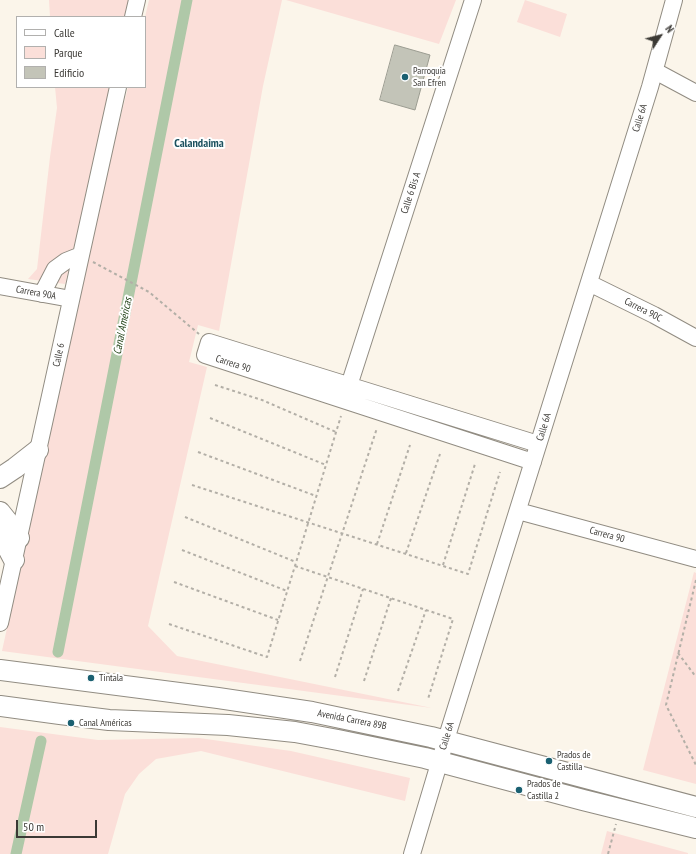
<!DOCTYPE html>
<html>
<head>
<meta charset="utf-8">
<style>
  body { margin:0 }
  #map { position:relative; width:696px; height:854px; overflow:hidden; background:#fbf5ea; font-family:"PT Sans Narrow",sans-serif }
  canvas { display:block }
  .legend { position:absolute; left:16px; top:16px; width:130px; height:72px; box-sizing:border-box; background:#fff; border:1px solid #b1b0ae; margin:0; padding:5px 7px; list-style:none; font-size:12px; color:#3b3935 }
  .legend li { display:flex; align-items:center; gap:8px; height:20px }
  .legend b { width:20px; border:1px solid #b1b0ae }
  .north { position:absolute; left:640px; top:16px; width:40px; height:40px; -webkit-text-stroke:3px #fff; paint-order:stroke; rotate:54deg; font-size:11px; font-weight:700; line-height:16px; text-align:center; color:#3b3935 }
  .north::after { content:''; display:block; margin:auto; width:14px; height:18px; background:#3b3935; clip-path:polygon(50% 0,100% 100%,50% 72%,0 100%) }
  .scale { position:absolute; left:16px; top:820px; width:81px; height:18px; box-sizing:border-box; border:2px solid #3b3935; border-top:0; padding-left:5px; font-size:12px; line-height:14px; white-space:nowrap; color:#3b3935; -webkit-text-stroke:3px #fff; paint-order:stroke }
</style>
</head>
<body>
<div id="map">
<canvas width="696" height="854"></canvas>
<ul class="legend">
<li><b style="height:5px;background:#fff"></b>Calle</li>
<li><b style="height:11px;background:#fbdfd9"></b>Parque</li>
<li><b style="height:11px;background:#c3c4b8"></b>Edificio</li>
</ul>
<div class="north">N</div>
<div class="scale">50 m</div>
</div>
<script>
const g = document.querySelector('canvas').getContext('2d');
g.lineJoin = 'round';
function fill(path, color) { g.fillStyle = color; g.fill(path, 'evenodd'); }
function trace(path, color, width, dash) { g.strokeStyle = color; g.lineWidth = width; g.lineCap = dash ? 'butt' : 'round'; g.setLineDash(dash || []); g.stroke(path); }
function label(font, color, halo, rows, align = 'center') {
  g.font = font + ' "PT Sans Narrow",sans-serif'; g.lineWidth = 4; g.setLineDash([]); g.textBaseline = 'middle'; g.strokeStyle = halo; g.fillStyle = color; for (const [text, x, y, turn = 0] of rows) {
    g.save(); g.translate(x, y); g.rotate((+turn || 0) * Math.PI / 180); g.textAlign = isNaN(turn) ? turn : align; if (halo) g.strokeText(text, 0, 0); g.fillText(text, 0, 0); g.restore();
  }
}
fill(new Path2D(`
  M49 0H128L133 3 130 17H50Z
  M149 0H282L263 86 219 331 198 325 189 362 207 367 148 626 177 656 432 708 2 651 100 201 128 87H145V17Z
  M286 0H456L439 44Z
  M525 0 567 14 560 37 517 22Z
  M55 87H113L65 284 28 279 37 269 50 157 57 108Z
  M694 572 696 573V784L643 770Z
  M0 727 98 740 199 738 291 751 410 778 405 801 201 751 156 759 139 774 125 794 108 854H0Z
  M607 831 688 853V854H601Z`), '#fbdfd9');
trace(new Path2D(`
  M58 652 187 0
  M16 854 41 741`), '#afc8a8', 11);
const building = new Path2D(`
  M395 45 430 55 415 110 380 100Z`);
fill(building, '#c3c4b8');
trace(building, '#9b9c91', 1);
const minor = new Path2D(`
  M133 17 137 0
  M655 71 696 93
  M589 283 654 315 696 338
  M0 286 71 299
  M42 294 55 269 66 261 81 255
  M346 395 473 0
  M533 462 205 355 209 342 538 444
  M518 511 696 559
  M0 623 118 87
  M412 854 449 730 650 87 674 0`);
const major = new Path2D(`
  M0 478 15 468 38 450
  M0 512 8 522 19 538
  M0 533 14 560
  M0 670 218 698 312 712 431 737 696 807
  M0 706 60 714 109 720 228 725 295 732 338 740 425 758 583 800 696 828`);
trace(minor, '#918c82', 18);
trace(major, '#918c82', 22);
trace(new Path2D(`
  M93 262 149 292 199 334
  M215 385 262 400 336 432
  M210 418 326 465
  M198 452 316 496
  M192 485 468 574 500 472
  M185 517 296 562
  M377 544 410 445
  M182 550 287 591
  M406 553 440 454
  M443 565 475 464
  M295 566 453 619 428 699
  M696 580 666 705 696 765
  M174 582 278 620
  M169 624 267 657 341 416
  M678 653 696 677
  M300 661 377 428
  M335 677 363 589
  M364 681 391 598
  M398 691 426 610
  M608 854 616 824`), '#b3afa7', 2, [3, 3]);
trace(minor, '#fff', 16);
trace(major, '#fff', 20);
for (const [x, y, r, color] of [
  [405,77,4,"#1a6071"],
  [91,678,4,"#1a6071"],
  [71,723,4,"#1a6071"],
  [549,761,4,"#1a6071"],
  [519,790,4,"#1a6071"]
]) { const dot = new Path2D(); dot.arc(x, y, r, 0, 2 * Math.PI); g.fillStyle = color; g.fill(dot); trace(dot, '#fff', 1.5); }
label('10px', '#3b3935', '#fff', [
  ["Parroquia",413,71],
  ["San Efren",413,83],
  ["Tintala",99,678],
  ["Canal Américas",79,723],
  ["Prados de",557,755],
  ["Castilla",557,767],
  ["Prados de",527,784],
  ["Castilla 2",527,796]
], 'left');
label('10px', '#3b3935', '#fff', [
  ["Calle 6A",640,118,-73],
  ["Calle 6 Bis A",411,193,-72],
  ["Carrera 90A",36,293,10],
  ["Carrera 90C",643,310,27],
  ["Calle 6",59,355,-78],
  ["Carrera 90",233,364,18],
  ["Calle 6A",544,427,-73],
  ["Carrera 90",607,535,15],
  ["Avenida Carrera 89B",352,720,11],
  ["Calle 6A",447,736,-73]
]);
label('italic 11px', '#1a3c0f', '#fff', [
  ["Canal Américas",123,326,-79]
]);
label('bold 12px', '#1c515f', '#fff', [
  ["Calandaima",199,144]
]);
</script>
</body>
</html>
